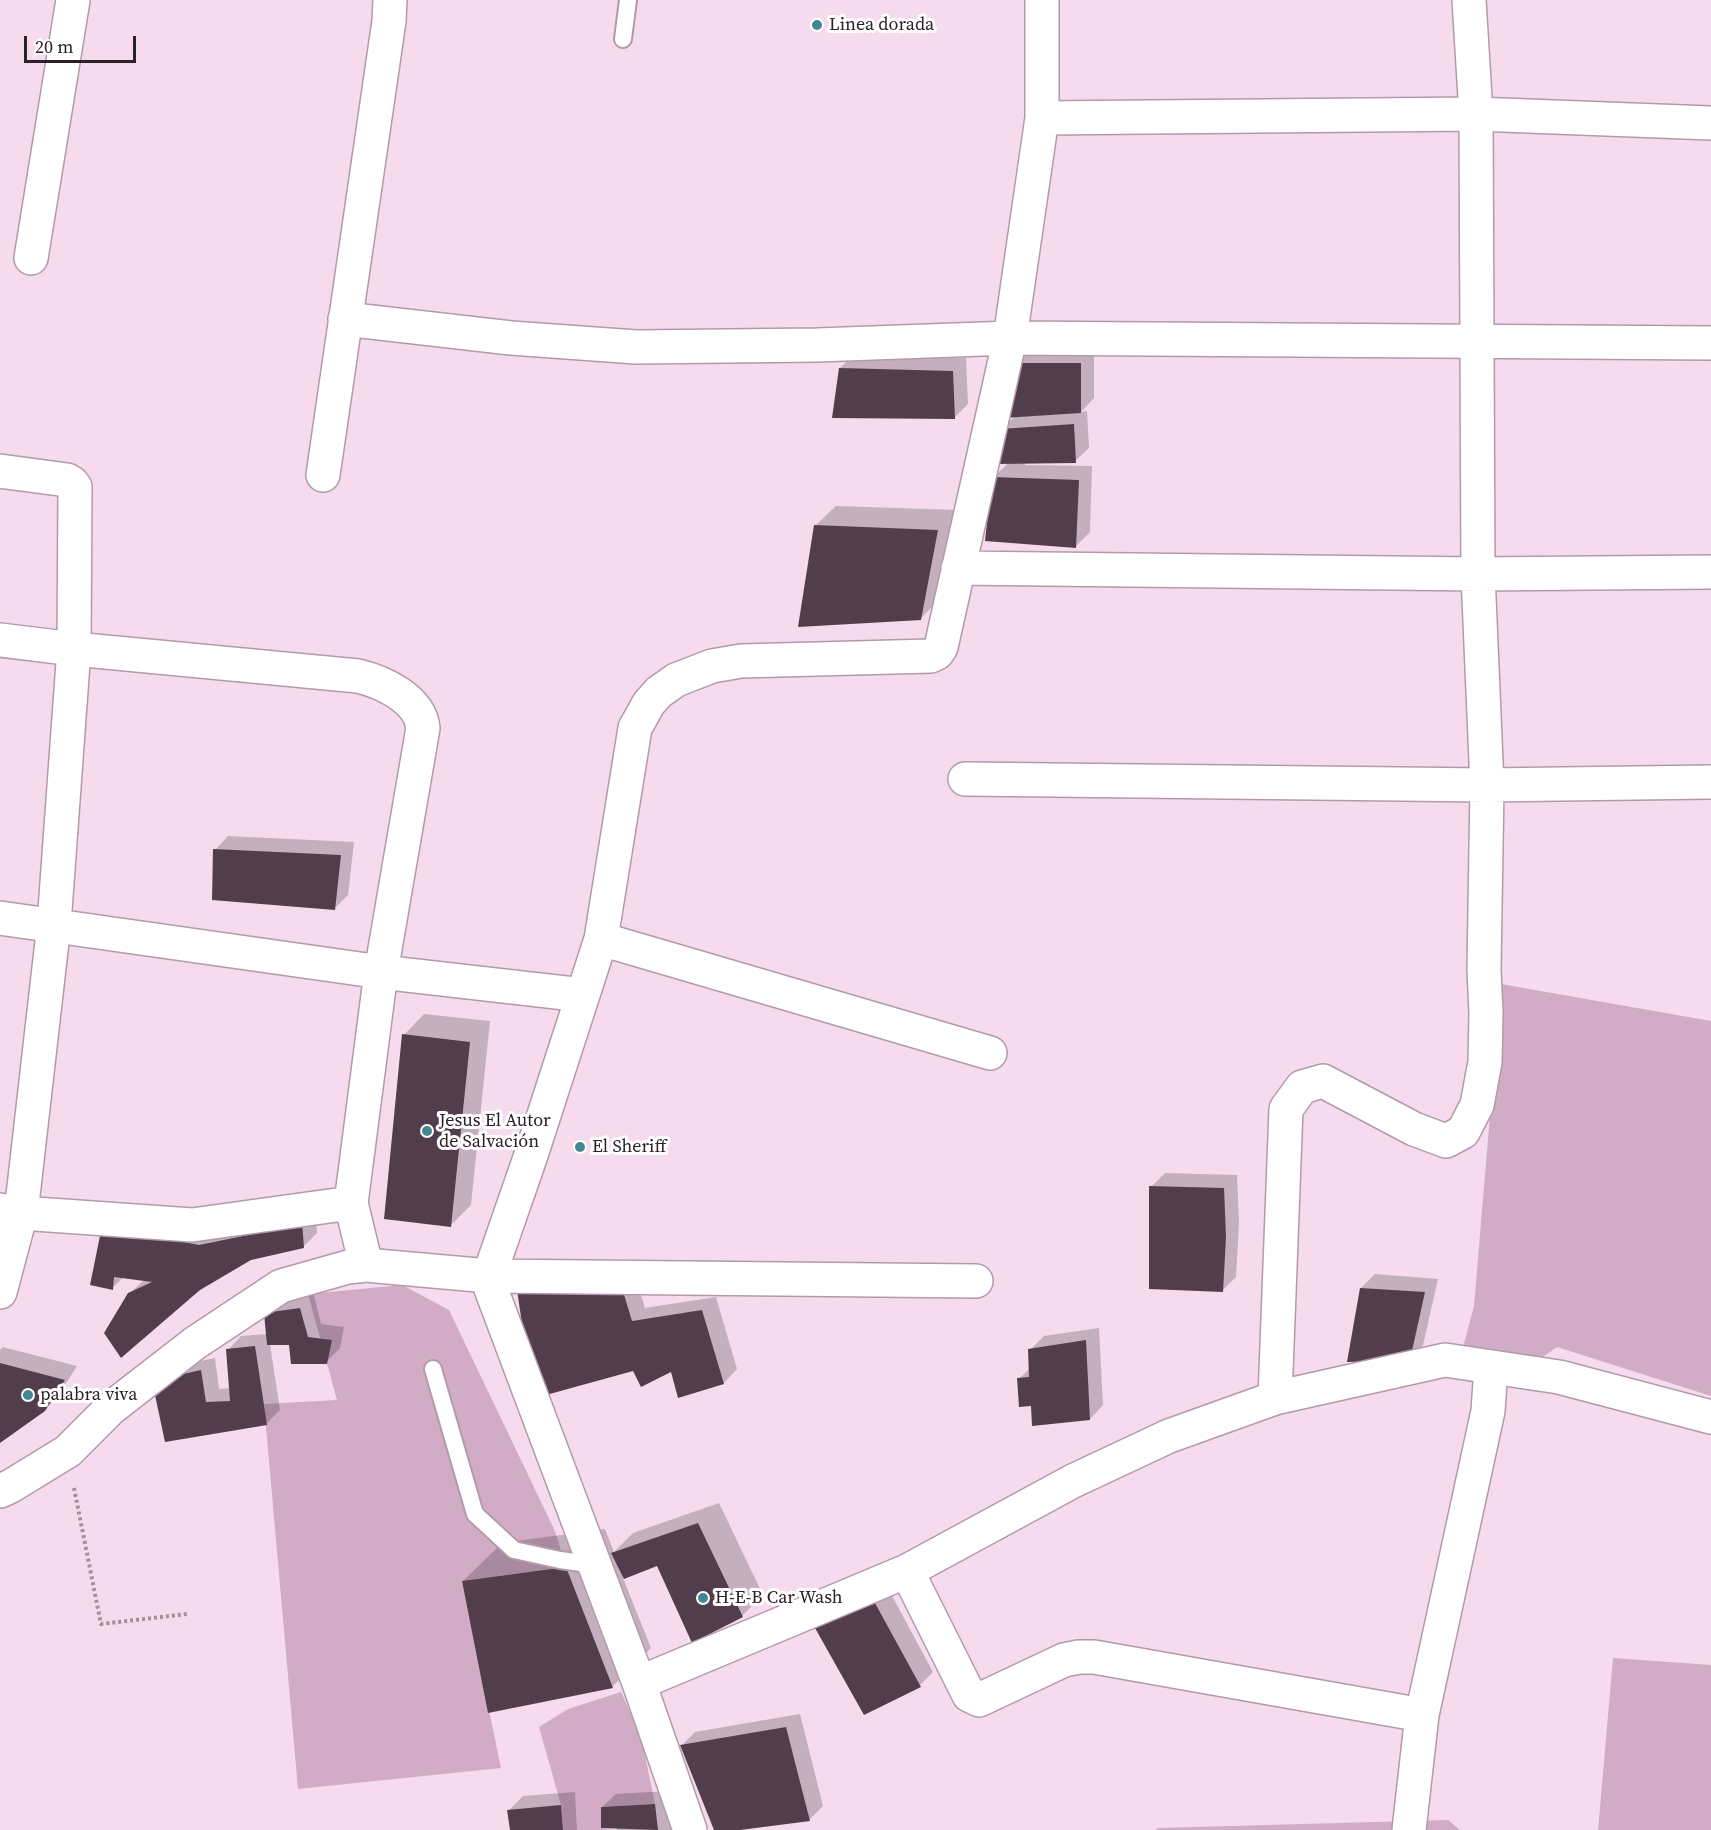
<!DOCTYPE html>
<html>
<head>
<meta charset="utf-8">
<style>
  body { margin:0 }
  #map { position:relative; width:1711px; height:1830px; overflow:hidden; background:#f6dbee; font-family:"Source Serif 4",serif }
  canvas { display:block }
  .scale { position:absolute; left:24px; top:36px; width:112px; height:27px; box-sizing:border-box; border:3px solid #2a2027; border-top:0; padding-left:8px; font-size:18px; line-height:21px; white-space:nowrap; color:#2a2027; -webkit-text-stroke:4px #fff; paint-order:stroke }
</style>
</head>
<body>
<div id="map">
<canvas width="1711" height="1830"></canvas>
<div class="scale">20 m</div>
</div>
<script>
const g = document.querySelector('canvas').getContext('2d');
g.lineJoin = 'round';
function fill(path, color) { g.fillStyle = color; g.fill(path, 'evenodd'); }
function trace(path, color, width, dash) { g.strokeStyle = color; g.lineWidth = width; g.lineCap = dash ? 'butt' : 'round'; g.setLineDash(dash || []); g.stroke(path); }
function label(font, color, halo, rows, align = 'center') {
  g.font = font + ' "Source Serif 4",serif'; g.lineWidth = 6; g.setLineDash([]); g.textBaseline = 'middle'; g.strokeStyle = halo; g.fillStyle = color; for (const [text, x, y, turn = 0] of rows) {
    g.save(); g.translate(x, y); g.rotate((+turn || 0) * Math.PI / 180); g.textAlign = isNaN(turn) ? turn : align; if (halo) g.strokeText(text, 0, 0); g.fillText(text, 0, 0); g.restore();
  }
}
fill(new Path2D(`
  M1501 984 1711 1021V1396L1557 1347 1513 1378 1461 1355 1474 1306Z
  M402 1285 449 1310 555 1531 566 1567 462 1581 501 1768 298 1789 264 1404 337 1400 308 1294Z
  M1613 1658 1711 1665V1830H1598Z
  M621 1692 641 1736 655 1804 601 1807V1828L615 1830H563L561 1805 539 1727 568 1709Z
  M1448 1820 1460 1830H1156L1158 1828Z`), '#d2acc7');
fill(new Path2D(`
  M1028 350H1094V398L1081 412 1087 411 1089 448 1075 461 1025 462V465L1092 466 1090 532 1076 546 993 478 1009 462 1002 429 1015 416 1014 364Z
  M854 355 966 358 968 404 954 418 840 368Z
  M836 506 958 510 941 598 920 619 815 526Z
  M228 836 354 842 348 895 334 909 215 850Z
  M424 1014 490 1021 471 1205 451 1225 404 1035Z
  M1165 1173 1237 1175 1239 1223 1236 1277 1222 1291 1151 1187Z
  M315 1208 317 1233 303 1247 251 1259 129 1294 144 1280 124 1277 112 1288 103 1227Z
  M1375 1274 1438 1279 1423 1345 1410 1359 1361 1288Z
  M635 1275 645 1308 716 1297 737 1369 724 1383 679 1396 672 1370 642 1385 615 1279Z
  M314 1295 321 1324 344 1327 340 1348 326 1362 291 1344H270L280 1410 267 1423 166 1440 167 1368 215 1358 219 1389 231 1388 228 1350 241 1336 267 1334 265 1314 279 1300Z
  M1099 1328 1103 1405 1090 1419 1032 1404 1019 1379 1031 1367 1030 1350 1044 1336Z
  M3 1347 77 1366 58 1396 44 1410 0 1441V1350Z
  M719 1503 763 1595 742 1616 658 1564 623 1578 651 1648 613 1686 489 1711 463 1581 502 1543 605 1529 614 1552 633 1533Z
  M884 1581 933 1672 920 1685 817 1628Z
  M800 1714 823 1806 809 1820 716 1830 681 1746 695 1732Z
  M668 1791 673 1830H617L602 1807 616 1794Z
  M575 1792 577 1830H512L509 1810 523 1796Z`), '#0003');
fill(new Path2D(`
  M1013 363H1081V413L1003 418Z
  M839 368 953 371 955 419 832 418Z
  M1074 424 1076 463 995 464 1000 429Z
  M992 477 1079 480 1076 548 985 541Z
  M814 525 938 530 921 620 798 627Z
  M213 849 341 855 335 910 212 900Z
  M402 1034 470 1042 451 1227 384 1219Z
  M1149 1186 1224 1188 1226 1237 1223 1292 1149 1289Z
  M302 1221 304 1248 251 1260 200 1290 121 1358 104 1333 128 1293 152 1282 114 1277 113 1290 90 1285 102 1226 199 1245 253 1234Z
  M622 1288 632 1321 702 1310 724 1384 678 1398 671 1372 641 1387 633 1371 546 1395 524 1337 517 1290Z
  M1360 1288 1425 1292 1410 1360 1347 1362Z
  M300 1308 308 1337 332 1340 327 1364H291L289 1345H267L264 1313Z
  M1086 1340 1090 1420 1032 1426 1031 1406 1019 1407 1017 1378 1029 1377 1028 1349Z
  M255 1346 267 1425 165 1442 152 1381 201 1370 206 1402 230 1401 226 1349Z
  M0 1363 65 1380 45 1411 0 1443Z
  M698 1523 743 1617 692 1643 657 1566 624 1579 611 1553Z
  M566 1567 613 1688 488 1713 462 1581Z
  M870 1594 921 1687 864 1715 815 1628Z
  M786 1727 810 1821 740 1830H714L680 1745Z
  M655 1804 658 1830 601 1828V1807Z
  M561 1805 563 1830H510L507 1810Z`), '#523d4c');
const service = new Path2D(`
  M623 39 628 0
  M433 1369 475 1514 514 1550 560 1560 595 1565`);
const minor = new Path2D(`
  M1042 118 1476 114 1711 123
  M31 258 73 0
  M345 319 511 338 636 347 817 345 1010 338 1711 343
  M0 471 67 480 72 483 75 487 74 649 54 924 21 1213 0 1292
  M323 475 389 21 390 0
  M958 568 1478 574 1711 572
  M0 640 74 649 358 676C383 682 420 699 423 728L381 972 351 1203 366 1265
  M965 779 1487 785 1711 782
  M0 918 381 972 583 995
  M601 939 990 1053
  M0 1210 21 1213 192 1225 351 1203
  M1275 1398 1286 1109 1302 1087 1323 1081 1414 1129 1446 1141 1463 1132 1477 1105 1485 1062 1486 1013 1484 970 1487 785 1478 574 1476 114 1469 0
  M0 1491 11 1486 68 1451 110 1409 195 1343 281 1286 348 1267 366 1265 489 1276 976 1281
  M907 1571 969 1695 979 1700 1064 1660 1079 1657H1094L1422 1715
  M639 1683 907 1571 1073 1481 1169 1436 1275 1398 1445 1360 1559 1377 1711 1417
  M690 1830 639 1683 491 1289 489 1276 531 1155 601 939 635 728 649 703 659 692 676 680 712 666 741 661 931 656 937 653 941 647 1010 338 1042 118V0
  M1409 1830 1422 1715 1488 1411 1491 1367`);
trace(service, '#b29aab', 20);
trace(minor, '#b29aab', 36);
trace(new Path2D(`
  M74 1488 101 1624 187 1614`), '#a38f9d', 4, [3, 3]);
trace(service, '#fff', 16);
trace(minor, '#fff', 33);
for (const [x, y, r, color] of [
  [817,25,6,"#428794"],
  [427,1131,6,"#428794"],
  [580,1147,6,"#428794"],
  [28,1395,6,"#428794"],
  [703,1598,6,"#428794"]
]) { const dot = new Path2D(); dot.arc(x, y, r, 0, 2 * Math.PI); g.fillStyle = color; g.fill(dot); trace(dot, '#fff', 2); }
label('18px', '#2a2027', '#fff', [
  ["Linea dorada",829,25],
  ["Jesus El Autor",439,1121],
  ["de Salvación",439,1142],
  ["El Sheriff",592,1147],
  ["palabra viva",40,1395],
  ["H-E-B Car Wash",715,1598]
], 'left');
</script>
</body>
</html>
